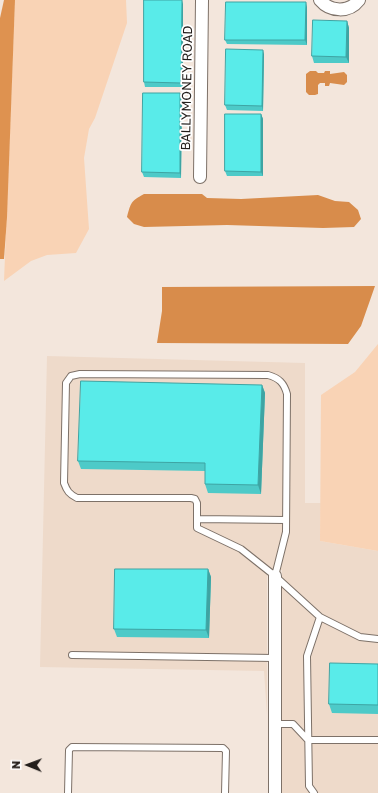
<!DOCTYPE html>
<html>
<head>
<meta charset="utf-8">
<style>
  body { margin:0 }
  #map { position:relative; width:378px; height:793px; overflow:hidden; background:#f3e6dc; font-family:"Golos Text",sans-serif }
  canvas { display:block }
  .north { position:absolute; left:8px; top:745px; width:40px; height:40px; -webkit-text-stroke:3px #fff; paint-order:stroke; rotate:271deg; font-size:11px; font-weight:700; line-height:16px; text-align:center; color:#241f1c }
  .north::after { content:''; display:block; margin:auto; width:14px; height:18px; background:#241f1c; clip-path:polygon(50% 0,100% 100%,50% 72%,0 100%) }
</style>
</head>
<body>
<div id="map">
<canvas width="378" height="793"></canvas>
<div class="north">N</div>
</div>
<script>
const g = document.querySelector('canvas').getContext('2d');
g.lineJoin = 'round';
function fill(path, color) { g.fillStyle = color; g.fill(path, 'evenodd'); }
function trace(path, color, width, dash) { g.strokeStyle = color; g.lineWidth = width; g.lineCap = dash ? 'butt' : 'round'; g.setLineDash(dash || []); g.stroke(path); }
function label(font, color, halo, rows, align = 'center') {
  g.font = font + ' "Golos Text",sans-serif'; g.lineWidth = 3.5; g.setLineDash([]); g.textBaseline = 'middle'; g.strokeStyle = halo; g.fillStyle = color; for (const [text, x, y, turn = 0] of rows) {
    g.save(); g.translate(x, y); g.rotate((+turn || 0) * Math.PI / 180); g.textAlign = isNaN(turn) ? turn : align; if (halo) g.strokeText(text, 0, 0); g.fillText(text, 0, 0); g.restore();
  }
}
fill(new Path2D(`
  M47 356 305 363V503H321L320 541 378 551V793H282V570H267V715L264 671 40 667Z`), '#eedaca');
fill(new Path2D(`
  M15 0H126L127 23 95 118 89 129 84 158 89 229 76 253 47 255 31 261 4 281Z
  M378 344V551L320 541 321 395 355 372Z`), '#f9d3b5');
fill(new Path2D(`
  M4 0H15L7 217 4 259H0V18Z`), '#de9250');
fill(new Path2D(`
  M310 71H316L318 73H324L325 71H330V74L344 72 347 75V82L344 85 330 83 329 86H325V83H320L318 85V94L315 95H309L306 92V74Z
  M144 194H202L207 198 241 199 318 195 335 201 349 202 358 210 361 219 354 227 323 228 227 225 144 227 134 224 127 217C131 202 131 201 144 194Z
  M375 286 361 326 348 344 157 343 162 311V287Z`), '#d88c4b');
const service = new Path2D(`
  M197 519 286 520
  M275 576 286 532 287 394C284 383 279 378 268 375L80 374 71 376 66 383 64 483C67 491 69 494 77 498H191L195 499 197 503V528L241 549 275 576 320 617 360 637 378 639
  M72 655 274 658
  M275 724H293L308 740H378
  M68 793 69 750 72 747 223 748 226 751 225 793
  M314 793 309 786 307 656 320 617`);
const minor = new Path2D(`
  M320 0C330 12 349 13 359 0
  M200 177 202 0
  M275 793V576`);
trace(service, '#7d7168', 8);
trace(minor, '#7d7168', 14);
trace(service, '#fff', 6);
trace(minor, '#fff', 12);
fill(new Path2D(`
  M183 4V87H145L144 82Z
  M307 7V45L227 44 225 40Z
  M347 21 349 28V63H314L312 56Z
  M264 54 263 111 227 110 225 105Z
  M180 93 182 98 181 178 144 177 142 172Z
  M261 114 263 119V176H227L225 171Z
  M262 385 265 393 261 494 208 493 205 484V471L81 469 78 461Z
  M208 569 211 577 209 638 117 637 114 629Z
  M378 664V714L332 713 329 704Z`), '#4dcac8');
fill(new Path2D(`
  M182 0 183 4V87L181 83Z
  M306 2 307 7V45L305 40Z
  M347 21 349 28V63L346 57Z
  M263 50 264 54 263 111 262 106Z
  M180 93 182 98 181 178 180 173Z
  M261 114 263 119V176L261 172Z
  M262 385 265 393 261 494 258 485Z
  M208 569 211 577 209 638 206 630Z`), '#3ea4a3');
const building = new Path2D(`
  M144 0H182L181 83 144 82Z
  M226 2H306L305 40H225Z
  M313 20 347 21 346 57 312 56Z
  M226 49 263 50 262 106 225 105Z
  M143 93H180V173L142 172Z
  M225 114H261V172L225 171Z
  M81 381 262 385 258 485 205 484V463L78 461Z
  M115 569H208L206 630 114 629Z
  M330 663 378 664V705L329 704Z`);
fill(building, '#59ebe9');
trace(building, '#3ea4a3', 1);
label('13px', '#241f1c', '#fff', [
  ["BALLYMONEY ROAD",187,88,-89]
]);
</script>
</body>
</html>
